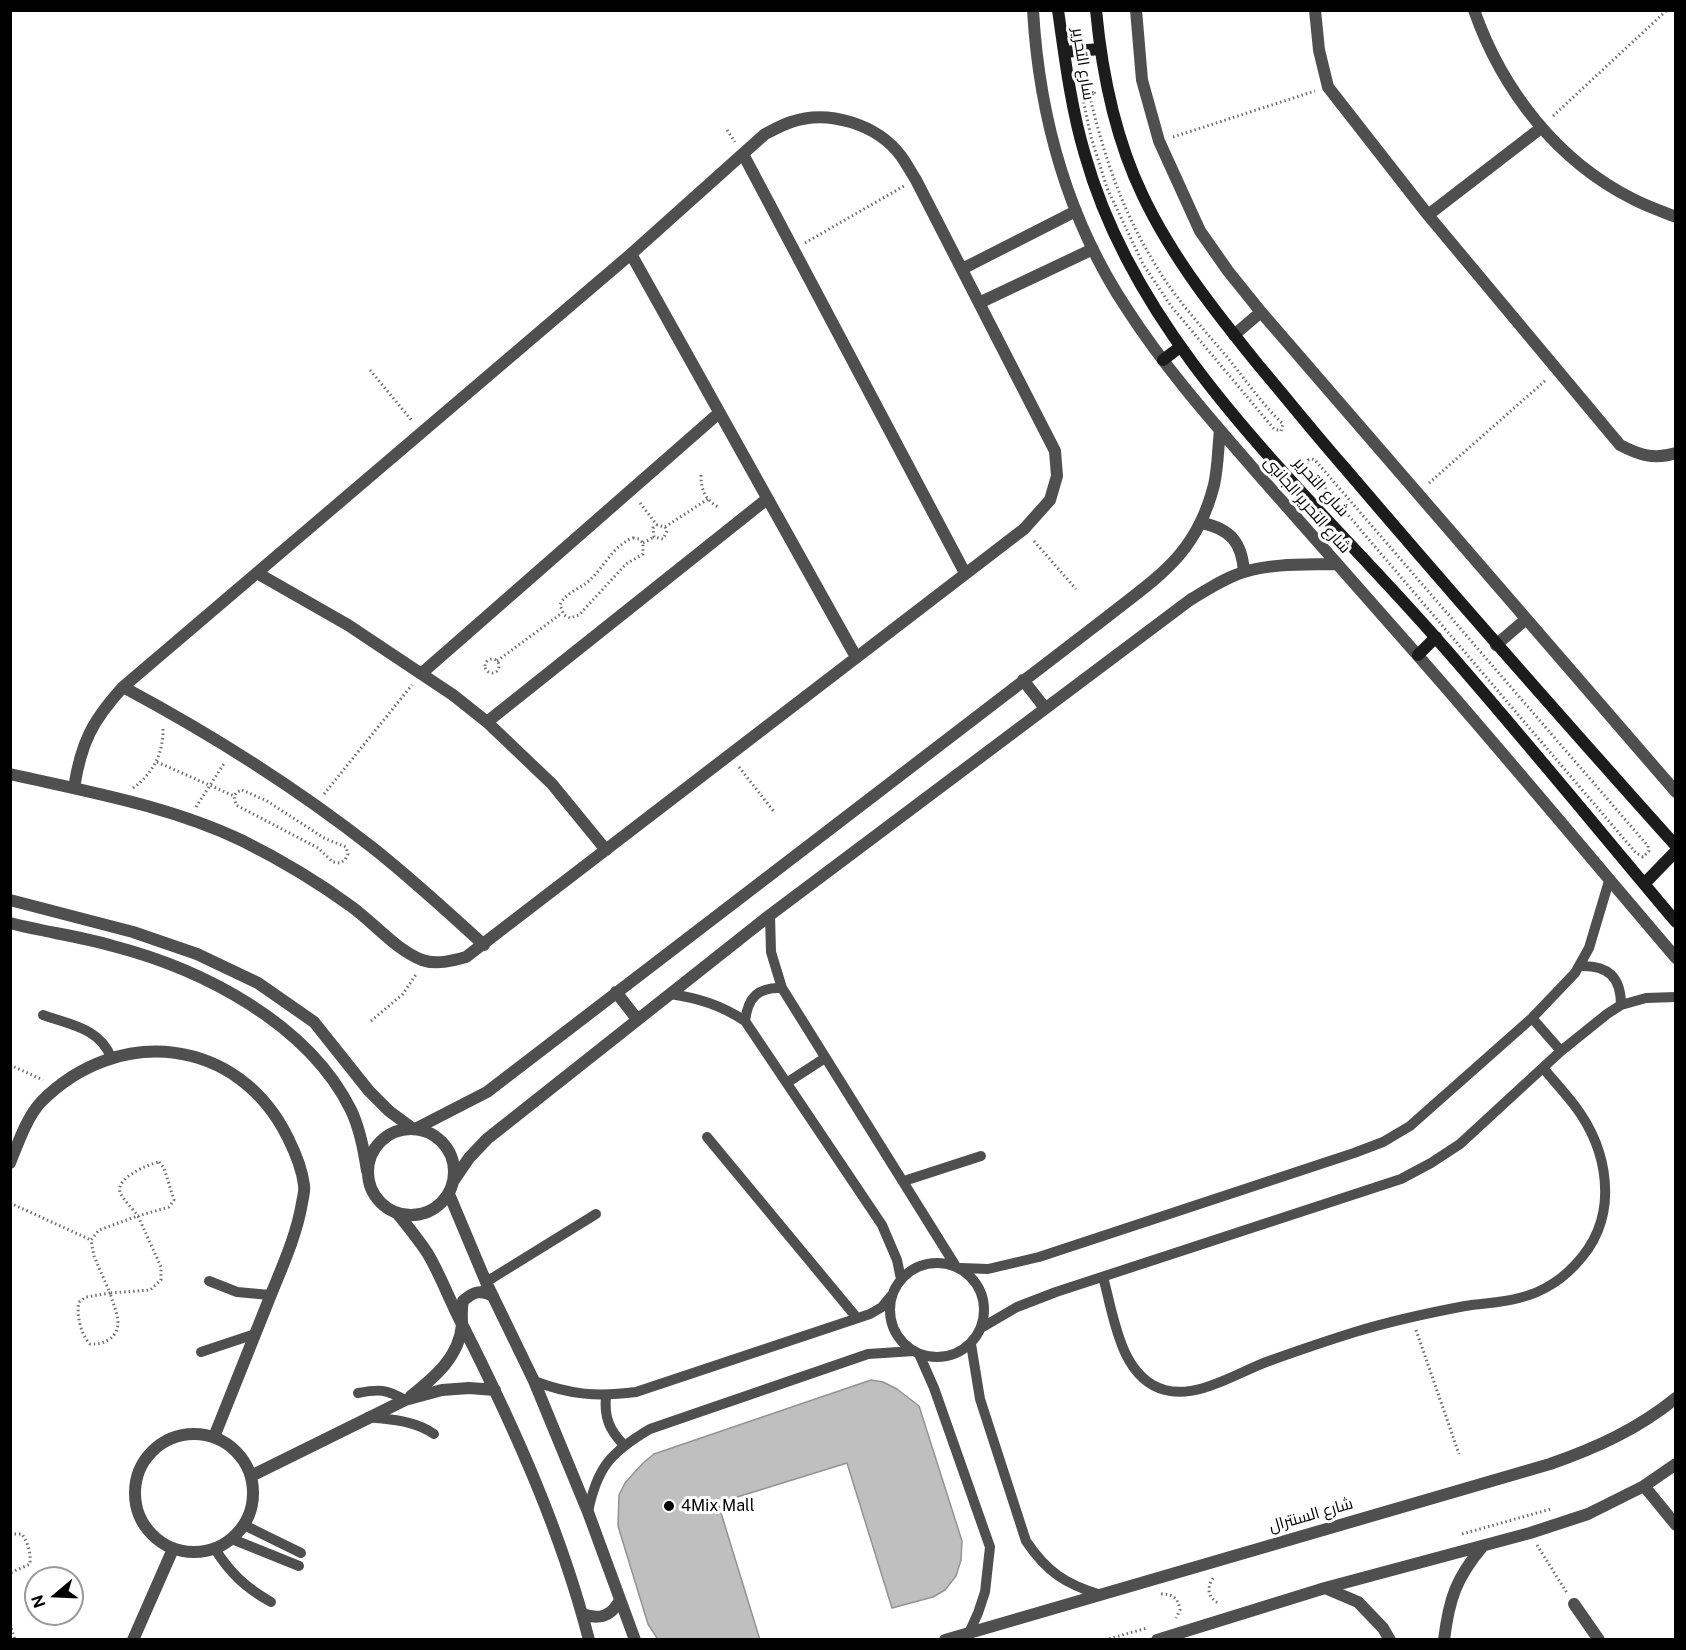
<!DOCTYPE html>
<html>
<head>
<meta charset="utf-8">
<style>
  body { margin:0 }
  #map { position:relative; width:1686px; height:1650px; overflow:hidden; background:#fff; font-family:"Public Sans",sans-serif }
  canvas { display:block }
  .frame { position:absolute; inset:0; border:12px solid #000; pointer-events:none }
  .north { position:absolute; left:24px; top:1566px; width:60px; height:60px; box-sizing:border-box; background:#fff; border:2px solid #999; border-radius:50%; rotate:251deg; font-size:16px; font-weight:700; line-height:24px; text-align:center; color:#000 }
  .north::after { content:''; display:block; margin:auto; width:21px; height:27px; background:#000; clip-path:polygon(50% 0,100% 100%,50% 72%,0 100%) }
</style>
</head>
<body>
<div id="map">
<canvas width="1686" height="1650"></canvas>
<div class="frame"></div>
<div class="north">N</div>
</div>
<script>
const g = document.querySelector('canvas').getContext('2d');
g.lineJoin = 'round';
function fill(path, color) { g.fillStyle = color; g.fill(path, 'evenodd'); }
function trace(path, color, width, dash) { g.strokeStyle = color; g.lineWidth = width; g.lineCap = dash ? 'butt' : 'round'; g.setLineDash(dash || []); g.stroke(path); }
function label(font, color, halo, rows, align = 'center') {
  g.font = font + ' "Public Sans",Cairo,sans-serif'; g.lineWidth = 6; g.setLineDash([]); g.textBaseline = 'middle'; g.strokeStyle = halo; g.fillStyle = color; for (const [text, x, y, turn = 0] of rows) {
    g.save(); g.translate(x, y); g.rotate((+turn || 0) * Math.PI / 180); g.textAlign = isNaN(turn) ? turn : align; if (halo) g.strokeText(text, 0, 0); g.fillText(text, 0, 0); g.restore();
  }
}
const building = new Path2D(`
  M871 1380 883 1382 897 1389 919 1406 962 1541 961 1560 956 1576 945 1590 933 1597 892 1608 847 1463 718 1503 760 1640H660L657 1638 648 1624 618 1526 619 1495 625 1483 643 1463 654 1454Z`);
fill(building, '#bfbfbf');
trace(building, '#939393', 1.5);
trace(new Path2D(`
  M1081 72 1085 75C1099 140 1118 203 1152 259 1172 295 1201 326 1227 357 1245 379 1262 404 1283 424L1281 431 1274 429 1171 306 1143 264 1107 188 1091 137 1078 76Z
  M1553 116 1667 10
  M727 130 735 142
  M1173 137 1315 91
  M805 243 904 186
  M370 370 413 422
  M1312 459 1315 460 1648 846 1649 851 1643 857 1636 853 1308 468 1307 464 1308 460Z
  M701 475C701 491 706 501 720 508
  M1429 483 1546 380
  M640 503 657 525
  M665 527 667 531 663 539 654 537 653 528 657 525 665 527 708 499
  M633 538 639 539 643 543V554L626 564 579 615 570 618 564 615 560 605C564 595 576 590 585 584 603 571 611 546 633 538Z
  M1034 541 1076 589
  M643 543 654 537
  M485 666a7 7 0 1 1 14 0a7 7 0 1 1-14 0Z
  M497 661 562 613
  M157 762 234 796
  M739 767 775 813
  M133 788C153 774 164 752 163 727
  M242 790 267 801 324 838 346 847 348 854 345 860 340 863 333 862 318 848 236 805 234 796 237 792Z
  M324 794 412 685
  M196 807 225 762
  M371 1021 403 994 417 973
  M10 1065 43 1080
  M159 1162 164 1168 174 1200 169 1207 138 1216C133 1209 123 1200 120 1192 116 1178 148 1164 159 1162Z
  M10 1203 91 1240
  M79 1302 86 1297 110 1293 94 1256 91 1240 99 1230 138 1216 161 1267V1280L150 1290 110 1293C115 1310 126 1329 108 1340 101 1344 98 1344 90 1344 81 1335 76 1314 79 1302
  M1416 1330 1459 1454
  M10 1534H22C28 1543 31 1553 30 1564L10 1573
  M1462 1534 1551 1509
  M1537 1545 1567 1593
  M1213 1578C1206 1589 1208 1598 1220 1604
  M1161 1594C1173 1594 1178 1598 1180 1610L1176 1618
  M10 1624 15 1640
  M1105 1640 1147 1628`), '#717171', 3, [1.5, 3]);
trace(new Path2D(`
  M770 915 771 952 782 988 955 1265
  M1580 966C1608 965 1621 977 1621 1005
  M670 994C698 998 721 1005 745 1021L882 1225 897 1260 901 1279
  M43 1015C71 1025 99 1028 111 1057
  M1532 1018 1561 1051
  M745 1021C748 997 758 987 782 988
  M788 1082 825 1058
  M707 1137 857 1318
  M904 1181 981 1156
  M890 1310a47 47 0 1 1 94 0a47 47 0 1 1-94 0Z
  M961 1268 988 1269 1039 1257 1354 1153 1383 1142 1410 1126 1532 1018 1575 973 1589 948 1609 881
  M1103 1277C1114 1316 1120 1378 1165 1390 1199 1399 1238 1372 1269 1361 1297 1351 1326 1341 1355 1332 1391 1321 1428 1313 1465 1306 1483 1303 1502 1303 1519 1298 1544 1292 1566 1277 1582 1257 1619 1212 1608 1150 1575 1106 1565 1093 1554 1081 1543 1068
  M209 1281 237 1292 270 1295
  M486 1282 596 1214
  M981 1328 1017 1307 1056 1292 1401 1179 1431 1163 1460 1144 1561 1051 1607 1014 1621 1005 1646 998 1676 997
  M971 1344 980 1399 1026 1541C1047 1572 1065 1584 1101 1595
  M201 1352 255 1334
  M919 1354 934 1388 990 1547 985 1592 978 1613 969 1633
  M534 1381C571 1395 597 1397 636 1392L870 1314 882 1307 891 1296
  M358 1393C379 1389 386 1389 405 1400
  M606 1396C604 1417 609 1430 624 1445
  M368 1417C392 1420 414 1420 434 1434
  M588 1512C597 1467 611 1452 650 1429L868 1354 914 1351
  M244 1525 301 1553
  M232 1539 299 1566
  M215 1549C230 1573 246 1588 271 1602`), '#4f4f4f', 10);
trace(new Path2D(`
  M1033 10C1039 116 1068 220 1127 309 1165 368 1212 421 1258 474 1310 533 1361 591 1413 650 1502 751 1588 855 1676 958
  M1136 10 1142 80 1159 141 1200 231 1228 271 1261 312 1676 792
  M1315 10 1319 50 1328 87 1428 215 1620 445C1639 455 1654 460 1676 453
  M1474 10C1502 90 1557 161 1633 199 1646 206 1661 211 1676 217
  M743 154 965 573
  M1428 215 1541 128
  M631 254 856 657
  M962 269 1076 211
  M979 303 1093 249
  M1234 335 1261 312
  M1202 523C1231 529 1242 543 1244 572
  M257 573 348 625 453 695 487 722 552 784 606 850
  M1496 645 1525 620
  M422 673 719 413
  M1023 680 1045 708
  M123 687C211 734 295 787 373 848 412 879 448 912 484 945
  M487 722 767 499
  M10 774C89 792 170 806 243 841 281 860 318 882 352 907 375 924 395 949 422 960 436 965 452 961 466 957L1024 529 1050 500 1057 476 1055 451 916 180C911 172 906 163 901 156 877 124 828 109 791 122 782 125 773 130 765 134L631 254 123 687C92 721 81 743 74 788
  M10 900 133 932 197 954 258 983 314 1022 369 1091 389 1111 412 1128
  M10 923C44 932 79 936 113 946 202 969 308 1023 351 1110 360 1129 364 1150 367 1171
  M616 992 637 1019
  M417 1128 487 1092 1103 620C1157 577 1196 556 1214 485 1218 468 1218 448 1220 430
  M368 1172a43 43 0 1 1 86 0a43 43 0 1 1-86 0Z
  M10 1163C18 1143 27 1117 41 1102 118 1024 239 1037 288 1138 295 1152 302 1169 304 1185 305 1191 303 1197 302 1203 296 1238 281 1269 268 1302 250 1347 232 1392 214 1437
  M454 1180 469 1158 487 1139 770 915 1190 600C1207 590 1224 578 1244 572 1274 563 1306 565 1337 564
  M449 1194 486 1282 534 1381 588 1512 635 1640
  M398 1214C408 1227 419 1240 428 1254 442 1278 451 1304 464 1328 514 1427 561 1531 589 1640
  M411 1396C435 1377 459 1357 462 1325 462 1317 461 1309 463 1301 473 1292 480 1289 493 1296
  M135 1493a59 59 0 1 1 118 0a59 59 0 1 1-118 0Z
  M251 1476 405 1400 442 1390 469 1388 495 1390
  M1644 1486 1676 1525
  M1325 1588 1358 1602 1383 1628 1390 1640
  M1574 1604 1599 1640
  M582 1614C599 1620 611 1617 620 1600
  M133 1640 173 1549
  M945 1640 1550 1464C1596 1448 1638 1429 1676 1398
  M1157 1640 1325 1588 1530 1533 1588 1514 1644 1486 1676 1464
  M1444 1640C1449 1599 1456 1578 1483 1546`), '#4f4f4f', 12);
trace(new Path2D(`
  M1058 10C1065 59 1071 108 1085 155 1139 348 1308 492 1436 638 1518 731 1596 827 1676 922
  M1096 10C1102 74 1115 138 1143 196 1173 259 1217 314 1260 367 1288 400 1315 434 1344 467 1453 595 1564 721 1676 846
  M1064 52 1100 49
  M1163 360 1180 347
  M1418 655 1436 637
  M1644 884 1676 851`), '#1c1c1c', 12);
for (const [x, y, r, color] of [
  [669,1506,6,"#000"]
]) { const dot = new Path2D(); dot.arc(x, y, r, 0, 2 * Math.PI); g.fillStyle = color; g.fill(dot); trace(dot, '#fff', 2); }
label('16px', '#000', '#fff', [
  ["شارع التحرير",1083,64,81],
  ["شارع التحرير",1321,487,48],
  ["شارع التحرير الجانبى",1307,505,49],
  ["شارع السنترال",1311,1515,-16]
]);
label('16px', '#000', '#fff', [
  ["4Mix Mall",681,1506]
], 'left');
</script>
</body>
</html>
